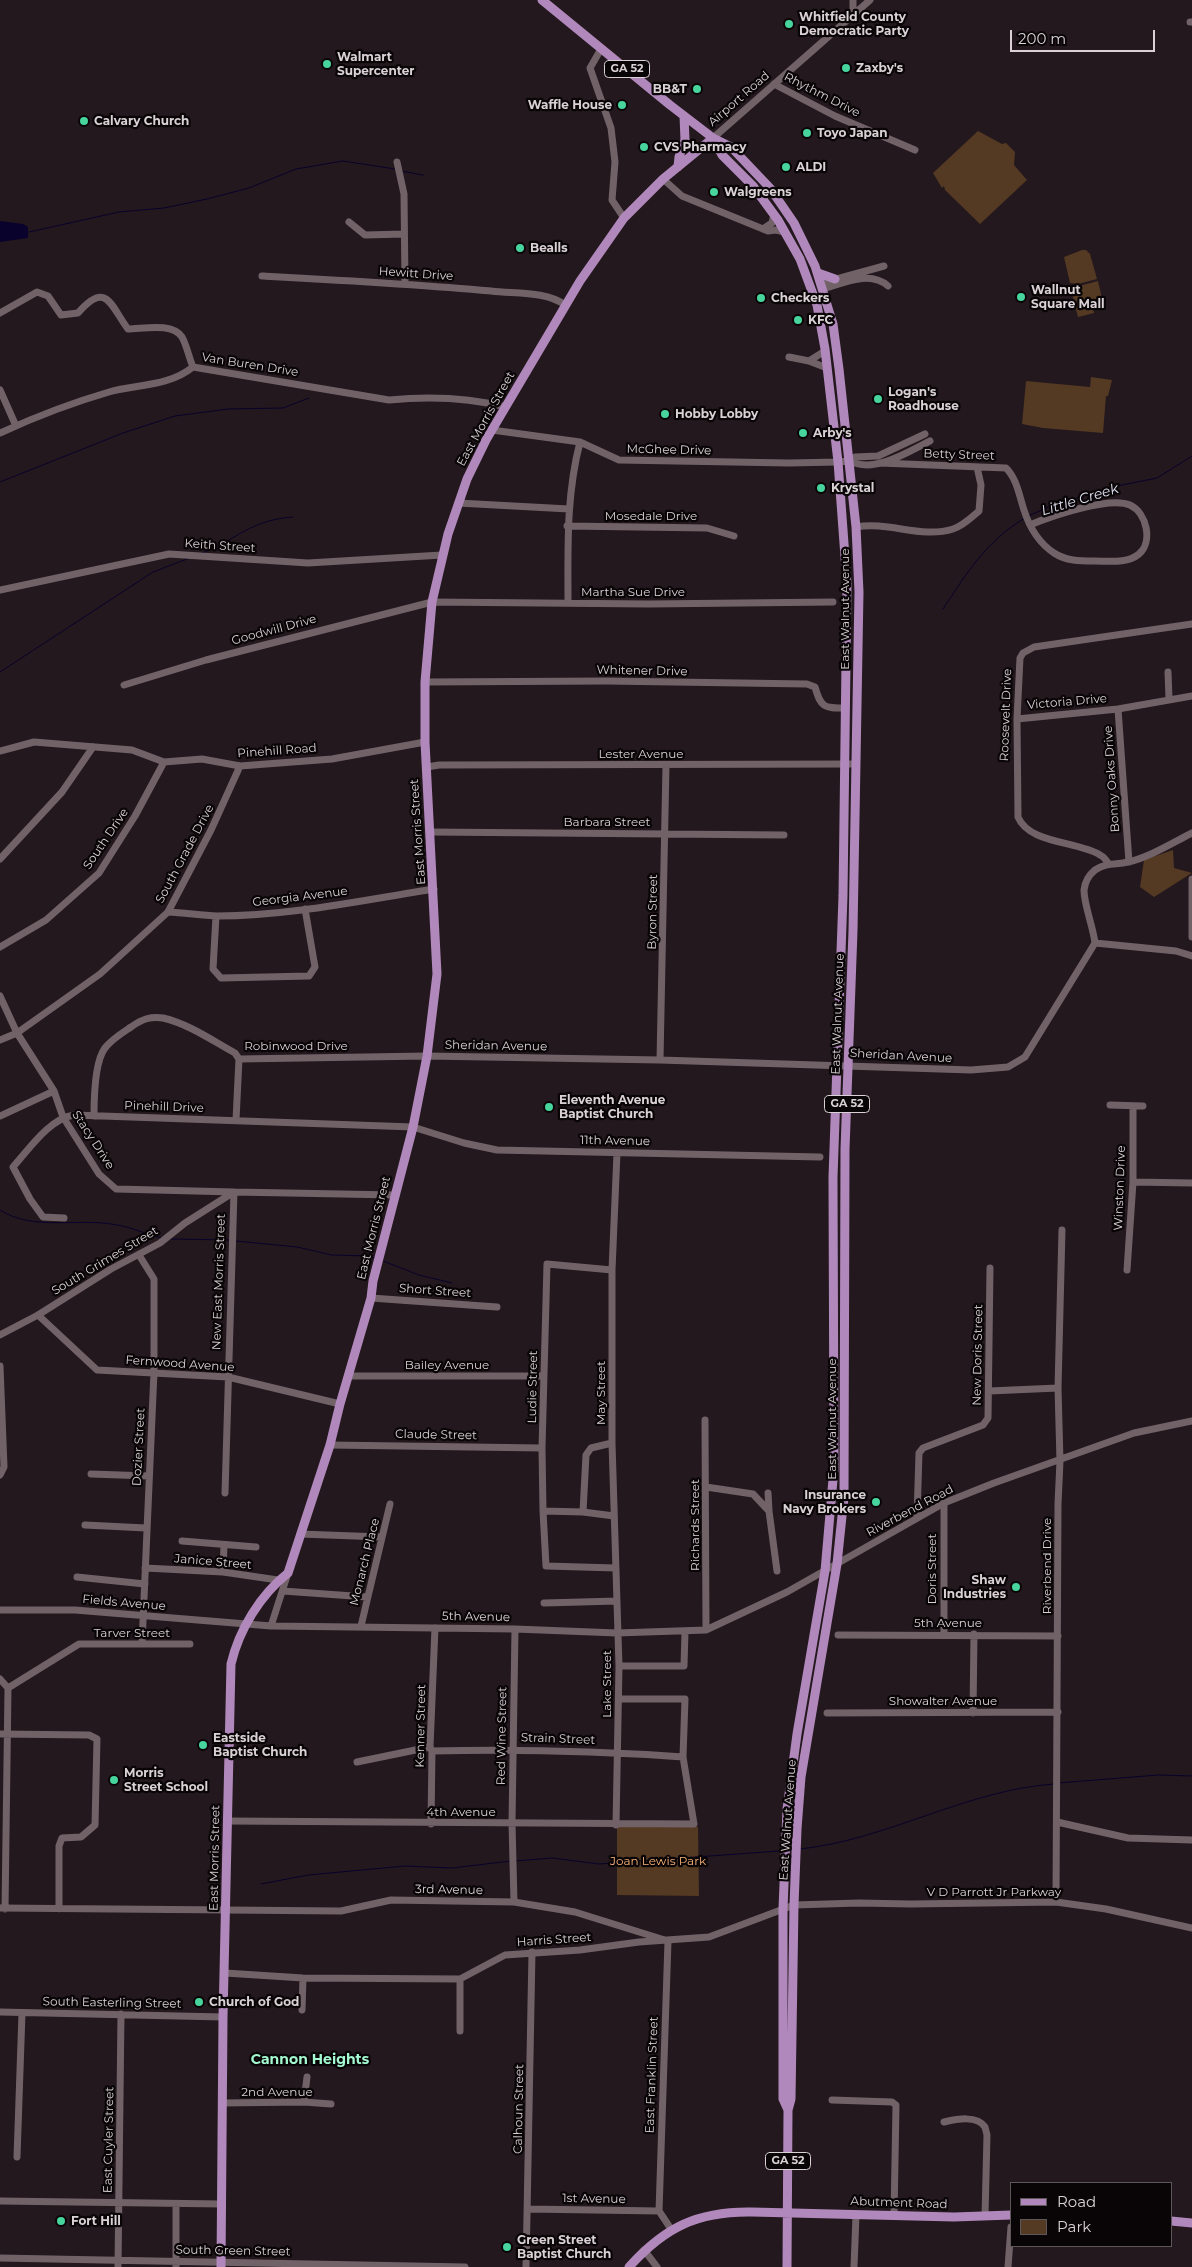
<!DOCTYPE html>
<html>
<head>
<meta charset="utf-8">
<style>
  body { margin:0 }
  #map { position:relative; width:1192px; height:2267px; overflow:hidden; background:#23181d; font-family:Montserrat,sans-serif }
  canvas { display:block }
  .legend { position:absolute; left:1010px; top:2182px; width:162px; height:65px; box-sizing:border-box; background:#090507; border:1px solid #5d5759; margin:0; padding:6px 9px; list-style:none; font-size:15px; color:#dad1d5 }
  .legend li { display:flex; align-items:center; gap:10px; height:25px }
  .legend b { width:25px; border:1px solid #5d5759 }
  .scale { position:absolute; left:1010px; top:30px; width:145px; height:22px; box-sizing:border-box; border:2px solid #dad1d5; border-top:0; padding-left:6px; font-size:15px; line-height:18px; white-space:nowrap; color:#dad1d5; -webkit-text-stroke:4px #090507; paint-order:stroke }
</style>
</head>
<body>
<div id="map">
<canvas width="1192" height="2267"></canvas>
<ul class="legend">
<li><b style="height:6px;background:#b188bb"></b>Road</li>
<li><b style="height:14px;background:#543923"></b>Park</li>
</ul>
<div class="scale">200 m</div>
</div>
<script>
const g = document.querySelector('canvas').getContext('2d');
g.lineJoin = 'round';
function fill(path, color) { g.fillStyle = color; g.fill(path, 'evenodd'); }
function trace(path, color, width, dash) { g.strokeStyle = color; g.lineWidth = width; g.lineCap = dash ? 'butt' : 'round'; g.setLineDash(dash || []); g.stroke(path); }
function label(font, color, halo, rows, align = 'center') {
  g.font = font + ' Montserrat,sans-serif'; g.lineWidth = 4.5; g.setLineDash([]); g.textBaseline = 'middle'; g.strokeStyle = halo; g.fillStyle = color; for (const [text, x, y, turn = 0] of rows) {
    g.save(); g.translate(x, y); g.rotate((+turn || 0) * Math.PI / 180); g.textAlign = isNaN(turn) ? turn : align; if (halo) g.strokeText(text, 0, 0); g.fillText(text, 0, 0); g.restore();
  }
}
fill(new Path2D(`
  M978 131 1002 144 1006 143 1015 152 1014 165 1027 180 980 224 945 190 944 186 942 188 933 173Z
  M1082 250H1086L1090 254 1097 279 1078 284 1070 283 1064 257Z
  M1098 281 1103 303 1093 308 1094 313 1078 317 1071 290 1079 286Z
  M1091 377 1112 380 1108 396H1106L1103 433 1043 428 1022 424 1026 381 1090 387Z
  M1173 850 1174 868 1192 873 1154 897 1140 887 1144 860Z
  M617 1827H698L699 1896 617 1895Z`), '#543923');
fill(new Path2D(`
  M0 221 23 224 28 227V238L0 242Z`), '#09022c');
trace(new Path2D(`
  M401 171 423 175
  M29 232 119 212 164 208 207 199 249 188 296 169 343 161 395 169
  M0 482 123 433 175 416 228 409 283 408 309 398
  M1028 516 1053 505 1122 485 1157 478 1192 456
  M202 553C238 539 250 520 293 517
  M943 609C966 574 987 540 1025 518
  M0 672 153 572 187 559
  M0 1210C34 1232 79 1217 117 1225 132 1227 147 1235 162 1238
  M171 1239 229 1240
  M236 1241 297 1247 332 1255 369 1256 375 1258
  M383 1261 419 1275 452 1283
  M1058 1783 1158 1775 1192 1776
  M800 1849C887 1840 966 1790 1054 1784
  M515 1861 552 1858 599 1864 779 1851
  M261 1884 308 1875 405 1866 452 1868 511 1861`), '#09022c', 1);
trace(new Path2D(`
  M853 14V0
  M1190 22H1192
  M601 49 590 68 611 128 615 162 612 200 624 218
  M774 84 835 116 915 150
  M713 138 870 0
  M397 162 404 194 405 284
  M663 179 682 196 768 231 776 230 785 232
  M349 222 365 235 404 234
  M763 229 772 223 774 214
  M262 276C338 280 415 284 491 291 515 294 546 291 565 305
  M822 283 884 266
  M823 289C844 283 870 270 888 286
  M0 313 37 292 48 296 61 315 78 313C107 279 111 307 128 329 143 329 172 322 182 337 187 346 189 358 193 367
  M789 357 809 361 827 368
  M809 361 825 351
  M0 390 16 426
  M492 430 580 442 619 460 789 463 838 462 850 461 855 457 878 456 925 434
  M0 433C35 417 71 403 109 392 137 384 168 387 193 367L389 400C429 396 466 397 506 407
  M850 461C874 474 908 452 930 441
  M880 463 1006 468C1017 479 1019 495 1024 510 1029 526 1039 543 1054 553 1066 561 1080 561 1094 561 1109 561 1127 564 1139 554 1153 542 1147 513 1130 505 1110 496 1051 516 1030 525
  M458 503 569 509
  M567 526 707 528 734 536
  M856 527C889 521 921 539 953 529 963 526 971 518 979 511L981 485 977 467
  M0 590 169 554 308 563 442 555
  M568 603C568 548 566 496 580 442
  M1168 672 1169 699
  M425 682 606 681 807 684 815 687C821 708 824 708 845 708
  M124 685 206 660 432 602 649 604 833 602
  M1118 709 1129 862
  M1017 719 1118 709 1192 696
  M0 751 34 742 132 750 164 762 202 759 240 766 332 759 425 742
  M427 767 439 765 856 764
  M430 832 784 835
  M0 859 62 792 93 747
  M1108 863C1106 860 1103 856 1100 855 1078 841 1029 844 1018 817L1017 719 1020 658 1023 653 1034 647 1192 624
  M1192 879V937
  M168 912C184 913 201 915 217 916 290 916 363 900 434 889
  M216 916 213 969 221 978 309 976 315 967 305 909
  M1095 943 1176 951 1192 956
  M0 947 46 920 99 873 135 816 164 762
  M0 996 17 1033 54 1091 63 1117 99 1174 116 1189 234 1192 225 1493
  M0 1040 17 1033 100 974 168 912 211 830 240 766
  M660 1060 666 765
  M1110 1105 1143 1106
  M0 1116 54 1091
  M94 1116C94 1100 95 1061 105 1048 112 1039 122 1033 131 1027 142 1019 151 1016 163 1018 189 1024 213 1041 235 1053L239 1059 427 1056 660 1060 971 1070 1008 1067 1025 1057 1095 943C1093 926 1084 905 1084 890 1085 881 1089 875 1095 870 1107 862 1116 865 1128 862 1150 857 1172 843 1192 833
  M236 1120 239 1059
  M1133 1182 1192 1183
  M64 1218 43 1217 30 1199 13 1167C30 1148 49 1119 74 1115L413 1127 464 1143 497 1150 820 1157
  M139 1255 154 1279V1372L142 1644
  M612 1270 547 1264 542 1448 543 1511 546 1566 616 1568
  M1127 1270 1133 1182V1107
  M371 1298 497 1307
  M38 1315 97 1370 228 1377 340 1404
  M0 1335 38 1315 111 1269 160 1243 185 1223 234 1192 395 1195
  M0 1366 4 1467 0 1475
  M349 1376H544
  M989 1391 1058 1388
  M705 1420 706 1630
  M330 1445 542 1448
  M91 1474 149 1476
  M706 1487 753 1494 769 1511 777 1571
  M768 1493 769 1510
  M944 1503V1634
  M543 1511 583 1512 614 1516
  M583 1512 586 1455 591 1448 612 1443
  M917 1517 919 1453 923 1448 983 1425 988 1418 990 1268
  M85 1525 146 1528
  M300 1534 382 1537
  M182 1541 256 1547
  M145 1568 223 1572 278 1580
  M223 1572 224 1545
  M77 1577 145 1584
  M283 1591 367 1597
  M544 1603 617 1601
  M0 1610H75L271 1626 515 1629 617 1633 706 1630 787 1592 944 1503 994 1483 1134 1433 1192 1421
  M271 1626 288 1573
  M361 1626 390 1504
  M838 1635 1058 1636
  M619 1666H684L685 1632
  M0 1679 8 1688 79 1644H190
  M827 1713 1058 1712
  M973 1713 974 1634
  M0 1734 89 1735 97 1739 95 1825 81 1837 62 1838 59 1846V1909
  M432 1751C516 1749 599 1751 683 1757
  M357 1762 430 1747
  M228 1821 694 1824 683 1757 685 1699H619
  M1057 1822 1128 1838 1192 1840
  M431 1824 432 1751 430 1747 435 1628
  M616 1825 619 1666 612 1443V1270L617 1153
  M514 1902 512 1823 515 1629
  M1056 1902 1058 1504 1060 1461 1058 1388 1062 1230
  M0 1908 341 1911 391 1900 514 1902 575 1912 668 1941 659 2211
  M5 1909 8 1688
  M225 1973 303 1978 460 1979 505 1955 580 1950 639 1942 709 1937 794 1905 859 1903 911 1904 1056 1902 1106 1909 1192 1928
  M460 1979V2031
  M302 2010 303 1978
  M0 2012 223 2017
  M832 2100 892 2102 896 2105 894 2216
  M304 2102 307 2077
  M222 2103 304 2102 331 2104
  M944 2122C957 2119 977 2115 985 2127L987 2135 985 2216
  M17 2157 22 2013
  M0 2201 222 2204
  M176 2205V2267
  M528 2209 659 2211
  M659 2211 671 2229
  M644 2250 657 2267
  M0 2258 465 2267
  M118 2267 121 2014
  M526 2267 532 1952
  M854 2267 856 2215
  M1008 2267 1011 2227`), '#716268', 7);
trace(new Path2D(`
  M542 0 670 105 713 138 731 147 770 188 794 223 815 266 833 324 839 369 856 527 859 592 853 931 845 1149 844 1497 837 1564 801 1777 797 1829 794 1905 791 2099 788 2110 787 2267
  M713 138 722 155 753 186 778 220 800 259 817 305 825 349 838 462 847 584 843 896 833 1177 834 1468 825 1571 797 1734 787 1809 783 1909V2099L788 2110
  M678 167 679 157 685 140 684 116
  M818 273 835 279
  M1171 2221 1192 2223
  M221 2267 223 2017 231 1664C239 1630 260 1595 288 1573L330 1445 340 1404 371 1298 373 1281 413 1127 427 1056 437 974 425 742V682L432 602 448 534 467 479 486 440 580 281 624 218 663 179 713 138
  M629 2267C665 2227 698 2211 752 2212L954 2217 1011 2215`), '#b188bb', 9);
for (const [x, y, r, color] of [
  [789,24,5,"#47d49d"],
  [327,64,5,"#47d49d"],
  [846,68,5,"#47d49d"],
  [697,89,5,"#47d49d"],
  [622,105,5,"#47d49d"],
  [84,121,5,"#47d49d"],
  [807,133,5,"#47d49d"],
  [644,147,5,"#47d49d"],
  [786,167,5,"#47d49d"],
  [714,192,5,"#47d49d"],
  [520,248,5,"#47d49d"],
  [1021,297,5,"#47d49d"],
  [761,298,5,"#47d49d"],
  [798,320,5,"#47d49d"],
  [878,399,5,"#47d49d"],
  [665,414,5,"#47d49d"],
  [803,433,5,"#47d49d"],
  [821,488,5,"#47d49d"],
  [549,1107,5,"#47d49d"],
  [876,1502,5,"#47d49d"],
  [1016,1587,5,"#47d49d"],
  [203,1745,5,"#47d49d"],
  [114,1780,5,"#47d49d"],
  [199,2002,5,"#47d49d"],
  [61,2221,5,"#47d49d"],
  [507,2247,5,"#47d49d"]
]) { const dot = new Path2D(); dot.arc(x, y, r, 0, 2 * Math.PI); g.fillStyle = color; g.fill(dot); trace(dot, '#090507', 2); }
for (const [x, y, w] of [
  [627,69,45],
  [847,1104,45],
  [788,2161,45]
]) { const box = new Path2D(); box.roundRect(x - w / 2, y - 8.5, w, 17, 4); g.fillStyle = '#090507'; g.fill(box); trace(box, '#dad1d5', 1); }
label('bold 11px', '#dad1d5', null, [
  ["GA 52",627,69],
  ["GA 52",847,1104],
  ["GA 52",788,2161]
]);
label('bold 12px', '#dad1d5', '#090507', [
  ["Whitfield County",799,17],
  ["Democratic Party",799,31],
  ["Walmart",337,57],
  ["Supercenter",337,71],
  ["Zaxby's",856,68],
  ["BB&T",687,89,"right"],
  ["Waffle House",612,105,"right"],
  ["Calvary Church",94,121],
  ["Toyo Japan",817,133],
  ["CVS Pharmacy",654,147],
  ["ALDI",796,167],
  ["Walgreens",724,192],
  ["Bealls",530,248],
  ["Wallnut",1031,290],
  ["Square Mall",1031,304],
  ["Checkers",771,298],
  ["KFC",808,320],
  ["Logan's",888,392],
  ["Roadhouse",888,406],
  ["Hobby Lobby",675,414],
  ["Arby's",813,433],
  ["Krystal",831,488],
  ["Eleventh Avenue",559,1100],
  ["Baptist Church",559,1114],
  ["Insurance",866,1495,"right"],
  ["Navy Brokers",866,1509,"right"],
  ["Shaw",1006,1580,"right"],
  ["Industries",1006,1594,"right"],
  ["Eastside",213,1738],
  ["Baptist Church",213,1752],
  ["Morris",124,1773],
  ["Street School",124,1787],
  ["Church of God",209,2002],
  ["Fort Hill",71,2221],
  ["Green Street",517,2240],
  ["Baptist Church",517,2254]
], 'left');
label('12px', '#dad1d5', '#090507', [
  ["Rhythm Drive",822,95,27],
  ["Airport Road",739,99,-41],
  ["Hewitt Drive",416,274,4],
  ["Van Buren Drive",250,365,9],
  ["East Morris Street",486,419,-61],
  ["McGhee Drive",669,450,1],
  ["Betty Street",959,455,2],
  ["Mosedale Drive",651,516],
  ["Keith Street",220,546,4],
  ["Martha Sue Drive",633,592],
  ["East Walnut Avenue",845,609,-90],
  ["Goodwill Drive",274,630,-15],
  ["Whitener Drive",642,671,1],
  ["Victoria Drive",1067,702,-5],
  ["Roosevelt Drive",1006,715,-88],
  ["Pinehill Road",277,751,-4],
  ["Lester Avenue",641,754],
  ["Bonny Oaks Drive",1112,779,-94],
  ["Barbara Street",607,822],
  ["East Morris Street",418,832,-94],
  ["South Drive",106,839,-56],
  ["South Grade Drive",185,854,-62],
  ["Georgia Avenue",300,897,-7],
  ["Byron Street",653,912,-89],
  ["East Walnut Avenue",838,1014,-88],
  ["Robinwood Drive",296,1046],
  ["Sheridan Avenue",496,1046,1],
  ["Sheridan Avenue",901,1056,3],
  ["Pinehill Drive",164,1107,2],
  ["Stacy Drive",93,1140,57],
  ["11th Avenue",615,1141,1],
  ["Winston Drive",1120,1188,-88],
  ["East Morris Street",374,1228,-76],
  ["South Grimes Street",105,1261,-31],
  ["New East Morris Street",219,1282,-88],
  ["Short Street",435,1291,4],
  ["New Doris Street",978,1355,-89],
  ["Fernwood Avenue",180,1364,4],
  ["Bailey Avenue",447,1365],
  ["Ludie Street",533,1387,-89],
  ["May Street",601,1393,-90],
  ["East Walnut Avenue",832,1419,-90],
  ["Claude Street",436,1435,1],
  ["Dozier Street",139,1447,-87],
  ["Riverbend Road",910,1511,-28],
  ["Richards Street",695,1525,-90],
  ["Janice Street",213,1562,5],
  ["Monarch Place",365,1562,-76],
  ["Riverbend Drive",1047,1566,-90],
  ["Doris Street",932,1569,-90],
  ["Fields Avenue",124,1603,5],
  ["5th Avenue",476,1617,1],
  ["5th Avenue",948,1623],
  ["Tarver Street",132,1633],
  ["Lake Street",607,1684,-90],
  ["Showalter Avenue",943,1701],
  ["Kenner Street",421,1726,-89],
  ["Red Wine Street",502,1736,-89],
  ["Strain Street",558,1739,2],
  ["4th Avenue",461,1812],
  ["East Walnut Avenue",788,1820,-86],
  ["East Morris Street",215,1858,-89],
  ["3rd Avenue",449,1890,1],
  ["V D Parrott Jr Parkway",994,1892],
  ["Harris Street",554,1940,-4],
  ["South Easterling Street",112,2003,1],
  ["East Franklin Street",652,2075,-88],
  ["2nd Avenue",277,2092],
  ["Calhoun Street",519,2109,-89],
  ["East Cuyler Street",109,2140,-89],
  ["1st Avenue",594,2199,1],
  ["Abutment Road",899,2203,2],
  ["South Green Street",233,2251,1]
]);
label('12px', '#f9b278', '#090507', [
  ["Joan Lewis Park",658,1861]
]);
label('italic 14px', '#dee0f0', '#090507', [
  ["Little Creek",1080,500,-17]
]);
label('bold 14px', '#a4f9d1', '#090507', [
  ["Cannon Heights",310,2060]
]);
</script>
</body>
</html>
